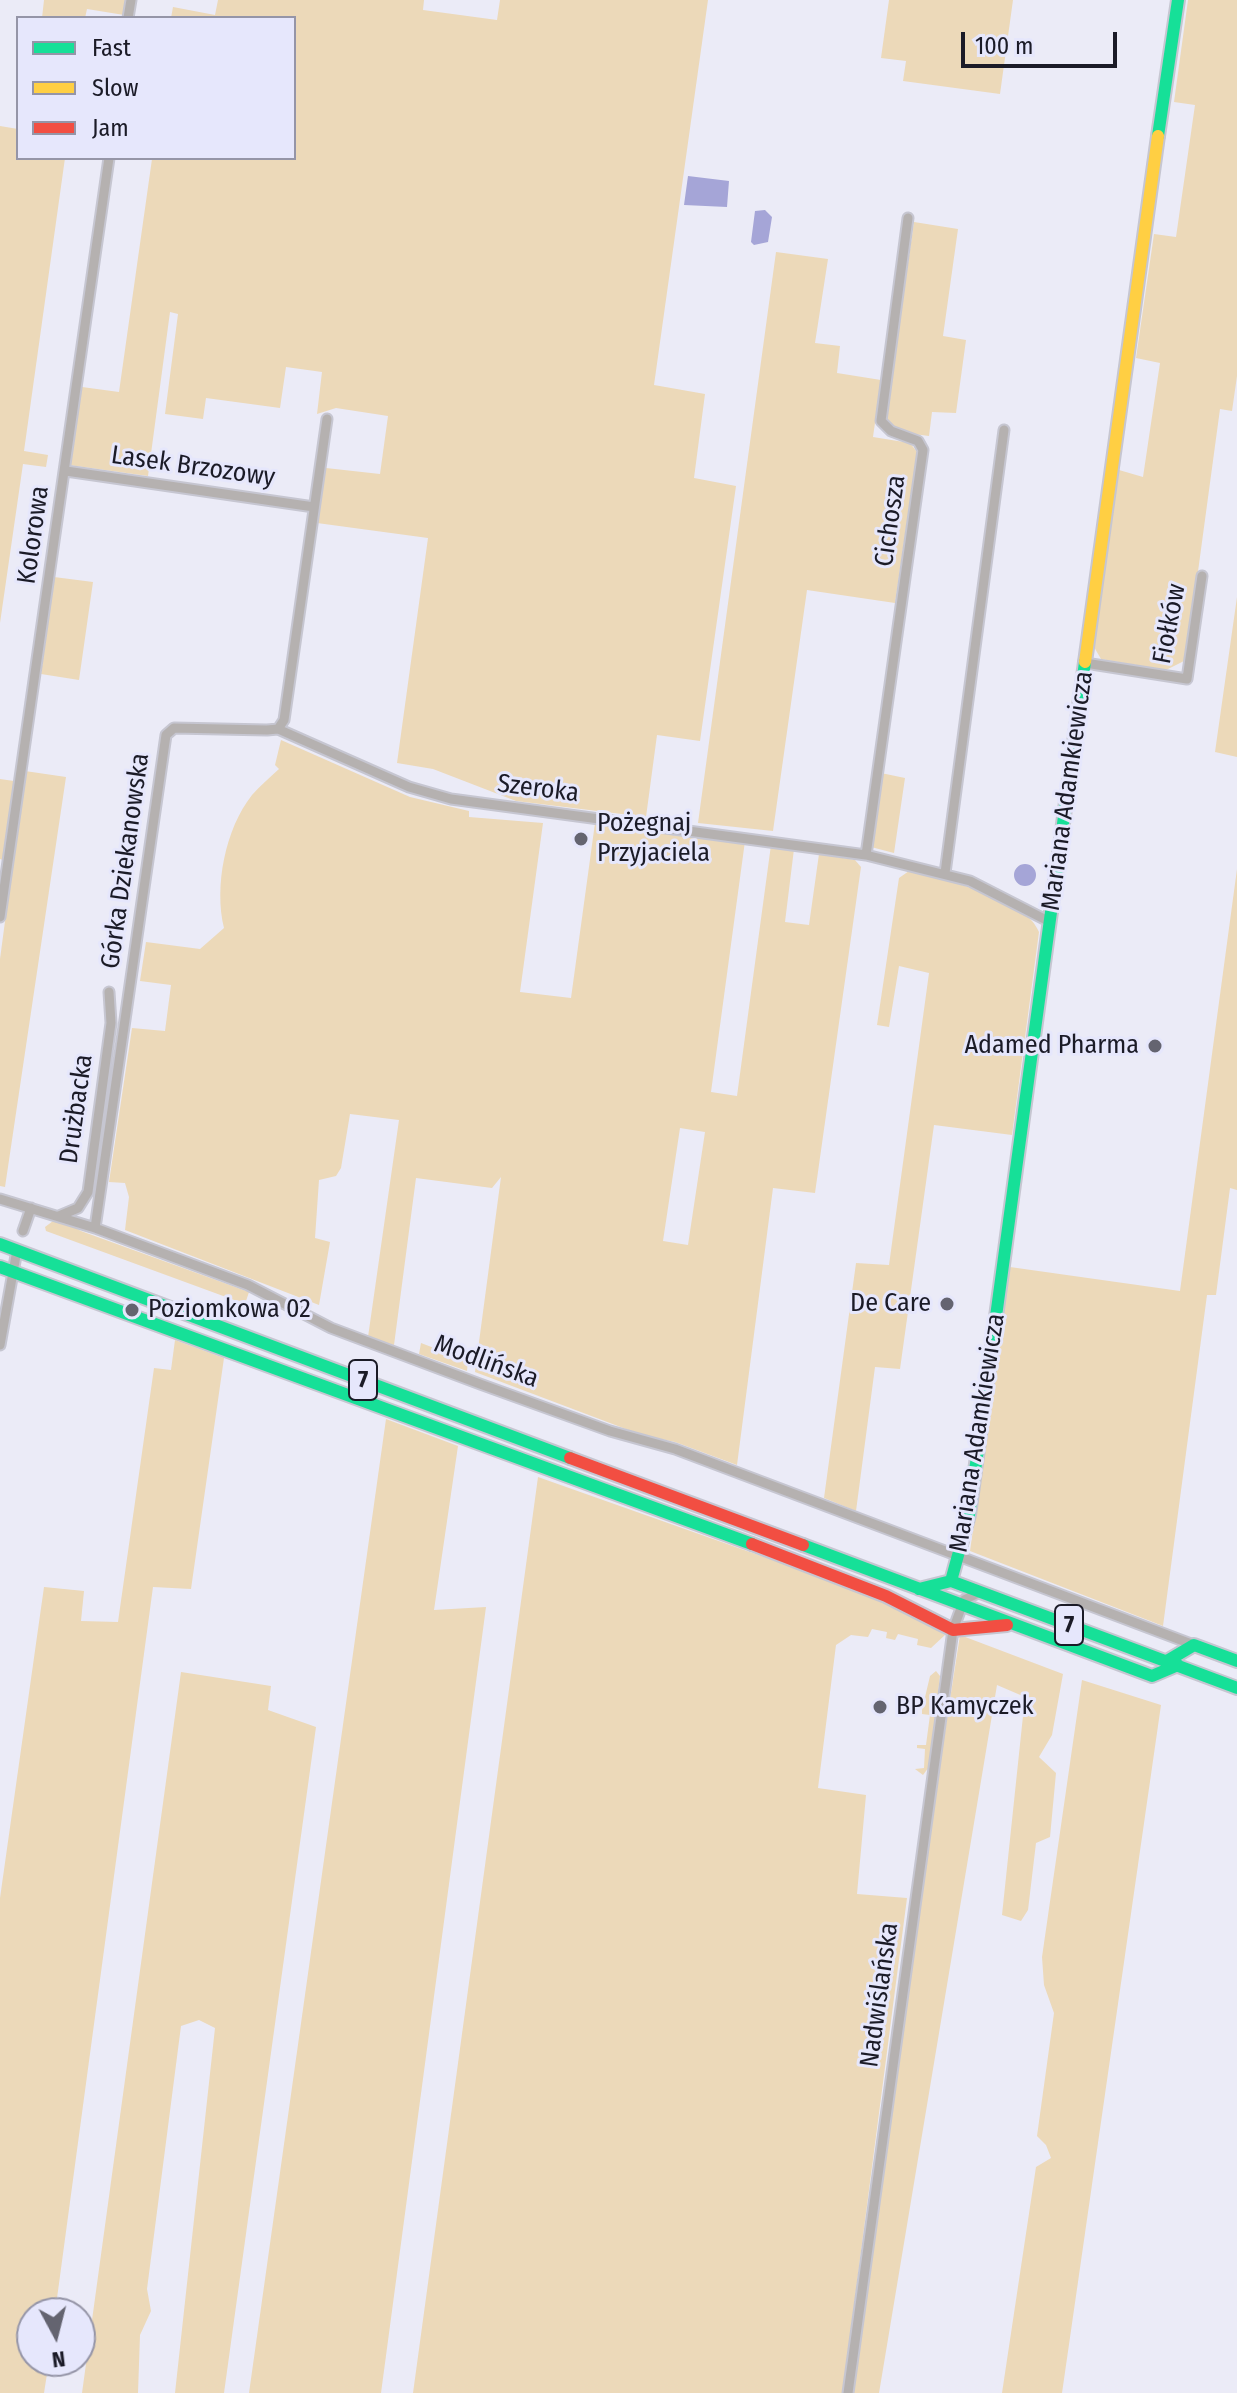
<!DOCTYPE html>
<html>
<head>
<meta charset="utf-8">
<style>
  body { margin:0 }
  #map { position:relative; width:1237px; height:2393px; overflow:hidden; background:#ebebf7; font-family:"Fira Sans Condensed",sans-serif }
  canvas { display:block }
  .legend { position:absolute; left:16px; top:16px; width:280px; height:144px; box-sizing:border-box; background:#e6e7fc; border:2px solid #9595a7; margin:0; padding:10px 14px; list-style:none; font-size:24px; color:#1b1b27 }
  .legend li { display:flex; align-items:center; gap:16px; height:40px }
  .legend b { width:40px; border:2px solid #9595a7 }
  .north { position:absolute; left:16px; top:2297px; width:80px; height:80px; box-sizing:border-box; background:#e6e7fc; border:2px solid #9595a7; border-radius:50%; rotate:173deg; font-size:22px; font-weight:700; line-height:32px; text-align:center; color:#1b1b27 }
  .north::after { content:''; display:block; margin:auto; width:28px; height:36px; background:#646470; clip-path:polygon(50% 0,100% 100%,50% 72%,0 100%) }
  .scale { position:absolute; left:961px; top:32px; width:156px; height:36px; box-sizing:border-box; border:4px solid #1b1b27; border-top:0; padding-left:10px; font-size:24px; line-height:28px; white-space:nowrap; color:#1b1b27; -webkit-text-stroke:6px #e6e7fc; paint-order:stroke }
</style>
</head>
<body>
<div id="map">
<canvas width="1237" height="2393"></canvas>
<ul class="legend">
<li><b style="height:10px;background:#16e098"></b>Fast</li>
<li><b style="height:10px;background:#ffcf43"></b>Slow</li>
<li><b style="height:10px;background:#f24e42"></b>Jam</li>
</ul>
<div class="north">N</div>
<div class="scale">100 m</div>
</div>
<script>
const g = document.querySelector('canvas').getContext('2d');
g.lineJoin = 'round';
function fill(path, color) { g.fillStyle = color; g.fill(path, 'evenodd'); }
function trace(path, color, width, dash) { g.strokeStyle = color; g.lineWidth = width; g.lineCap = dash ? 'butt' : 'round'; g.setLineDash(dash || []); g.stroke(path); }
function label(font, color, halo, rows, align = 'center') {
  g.font = font + ' "Fira Sans Condensed",sans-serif'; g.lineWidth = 6; g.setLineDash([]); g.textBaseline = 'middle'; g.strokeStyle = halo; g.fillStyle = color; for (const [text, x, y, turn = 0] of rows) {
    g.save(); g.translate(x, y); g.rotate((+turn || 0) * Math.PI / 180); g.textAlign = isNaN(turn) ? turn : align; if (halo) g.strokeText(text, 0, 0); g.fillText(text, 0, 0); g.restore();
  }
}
fill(new Path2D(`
  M44 0H126L124 15 87 9 85 18H42Z
  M218 0H424L423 10 497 20 500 0H708L654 385 705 394 694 478 736 486 700 741 657 735 646 817 516 801 433 769 397 763 428 538 317 523 326 468 380 474 388 416 336 408 317 414 322 372 286 367 280 408 206 398 203 419 165 414 178 314 170 312 148 476 69 465 82 387 119 392 152 159 149 158H294V18H171L173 7 215 15Z
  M889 0H1013L1000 94 903 81 906 61 881 58Z
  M1188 0H1237V376L1232 411 1220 409 1186 660 1166 670 1101 659 1094 647 1119 470 1143 477 1160 363 1136 358 1154 234 1176 237 1195 105 1174 102Z
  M0 126 18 129V158H65L24 451 48 455 46 467 23 464 0 623Z
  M914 222 958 229 943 336 966 340 956 413 932 412 929 436 892 431 885 422Z
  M776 252 828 259 815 343 840 346 837 373 881 380 873 437 910 443 917 452 895 603 807 590 773 831 698 823Z
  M54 577 93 582 79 680 41 674Z
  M1237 597V757L1215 752Z
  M281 740 410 797 469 811V817L543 823 520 992 571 998 595 823 692 838 745 841 711 1092 737 1096 771 845 794 849 785 922 809 925 819 854 855 860 861 867 815 1193 773 1188 737 1465 675 1442 639 1434 475 1372 501 1177 492 1188 416 1178 394 1345 368 1337 399 1120 350 1114 341 1168 336 1176 319 1180 315 1238 330 1242 319 1305 125 1230 129 1197 125 1183 109 1182 132 1028 165 1031 171 985 140 981 146 942 200 949 224 928C214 887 225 829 252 795 260 786 270 777 279 769L275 765ZM680 1128 705 1132 688 1245 663 1241Z
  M25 771 66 777 5 1187 0 1186V959Z
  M881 773 905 778 894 853 871 847Z
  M0 779 14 781 3 860 0 859Z
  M1237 869V1190L1230 1188 1216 1295H1207L1163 1626 970 1551 1010 1267 1180 1291Z
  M909 871C943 880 1026 897 1039 932L1012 1135 934 1125 900 1369 875 1367 856 1511 824 1498 856 1263 889 1265 929 973 899 966 889 1027 877 1025 899 878Z
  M57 1218 81 1231 249 1292 245 1304 46 1231 45 1227Z
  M175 1340 224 1358 191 1589 153 1587 55 2313H32V2361H49L44 2393H0V1898L44 1587 84 1591 81 1621 118 1622 154 1368 171 1370Z
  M421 1343 468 1361 467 1371 419 1354Z
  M386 1419 458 1446 434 1610 486 1607 381 2393H249Z
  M538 1477 891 1602 945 1635 931 1648 917 1645 918 1639 898 1634 895 1640 886 1638 887 1632 872 1629 868 1637 851 1635 836 1645 818 1788 866 1795 857 1894 907 1898 844 2382 960 1635 1063 1674 1052 1735 1039 1757 1056 1773 1050 1837 1036 1843 1028 1910 1021 1921 1002 1915 1025 1697 997 1685 879 2393H413Z
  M936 1671 940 1676 929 1767 923 1775 915 1769 924 1768 925 1749 917 1748V1745H926L930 1715 922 1714V1710L930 1676Z
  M181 1672 271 1686 268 1710 316 1727 224 2393H175L215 2028 199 2020 181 2026 147 2289 151 2311 140 2335 138 2393H82Z
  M1082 1680 1161 1705 1062 2393H1002L1036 2167 1051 2158 1046 2145 1037 2136 1054 2013 1044 1985 1042 1957Z`), '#ecd9b9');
fill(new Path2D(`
  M688 176 729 181 727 207 684 205Z
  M765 210 772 217 768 242 754 245 751 242 755 211Z
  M1014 875a11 11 0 1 1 22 0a11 11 0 1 1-22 0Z`), '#a5a5d7');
const street = new Path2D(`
  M128 18 131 0
  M66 471 314 507
  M1085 663 1187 679 1202 576
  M278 729 409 787 451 799 866 855 970 881 1050 922
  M866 855 923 450 918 441 891 431 881 421 908 218
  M945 873 1004 430
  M0 917 109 158
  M0 1199 95 1228 248 1285 331 1328 480 1384 610 1431 675 1449 1194 1645
  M59 1216 78 1208 88 1192 111 1023 109 992
  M95 1228 166 735 174 728 267 730 278 729 284 720 327 419
  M23 1231 31 1208
  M0 1345 17 1250
  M848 2393 953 1630 964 1600 980 1592`);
const fast = new Path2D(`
  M1158 136 1178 0
  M0 1244 570 1458
  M0 1267 752 1544
  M803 1545 1152 1676 1178 1665
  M951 1581 969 1515 1085 662
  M919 1589 951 1581 1237 1688
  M1167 1661 1194 1645 1237 1661`);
const slow = new Path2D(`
  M1085 662 1158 136`);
const jam = new Path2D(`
  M570 1458 803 1545
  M752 1544 886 1596 953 1630 1007 1625`);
trace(street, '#c6c6d1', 13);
trace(fast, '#c6c6d1', 16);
trace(slow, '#c6c6d1', 16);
trace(jam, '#c6c6d1', 16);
trace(street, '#b5b1b0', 9);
trace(fast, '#16e098', 12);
trace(slow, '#ffcf43', 12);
trace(jam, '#f24e42', 12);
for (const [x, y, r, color] of [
  [581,839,8,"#646470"],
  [1155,1046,8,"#646470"],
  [947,1304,8,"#646470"],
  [132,1310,8,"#646470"],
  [880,1707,8,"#646470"]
]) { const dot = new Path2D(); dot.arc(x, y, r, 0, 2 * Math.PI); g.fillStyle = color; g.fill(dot); trace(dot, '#e6e7fc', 3); }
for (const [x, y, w] of [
  [363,1380,28],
  [1069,1625,28]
]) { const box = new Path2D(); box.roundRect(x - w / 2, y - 20, w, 40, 6); g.fillStyle = '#e6e7fc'; g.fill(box); trace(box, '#1b1b27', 2); }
label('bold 24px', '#1b1b27', null, [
  ["7",363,1380],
  ["7",1069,1625]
]);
label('26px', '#1b1b27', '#e6e7fc', [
  ["Lasek Brzozowy",193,467,8],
  ["Cichosza",891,521,-82],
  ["Kolorowa",34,535,-82],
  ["Fiołków",1170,624,-79],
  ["Szeroka",538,789,7],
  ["Mariana Adamkiewicza",1068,791,-82],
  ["Górka Dziekanowska",126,861,-82],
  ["Drużbacka",77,1109,-82],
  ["Modlińska",486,1362,20],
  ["Mariana Adamkiewicza",978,1433,-81],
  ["Nadwiślańska",880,1995,-82]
]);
label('26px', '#1b1b27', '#e6e7fc', [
  ["Pożegnaj",597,824],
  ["Przyjaciela",597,854],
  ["Adamed Pharma",1139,1046,"right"],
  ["De Care",931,1304,"right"],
  ["Poziomkowa 02",148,1310],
  ["BP Kamyczek",896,1707]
], 'left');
</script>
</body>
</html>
